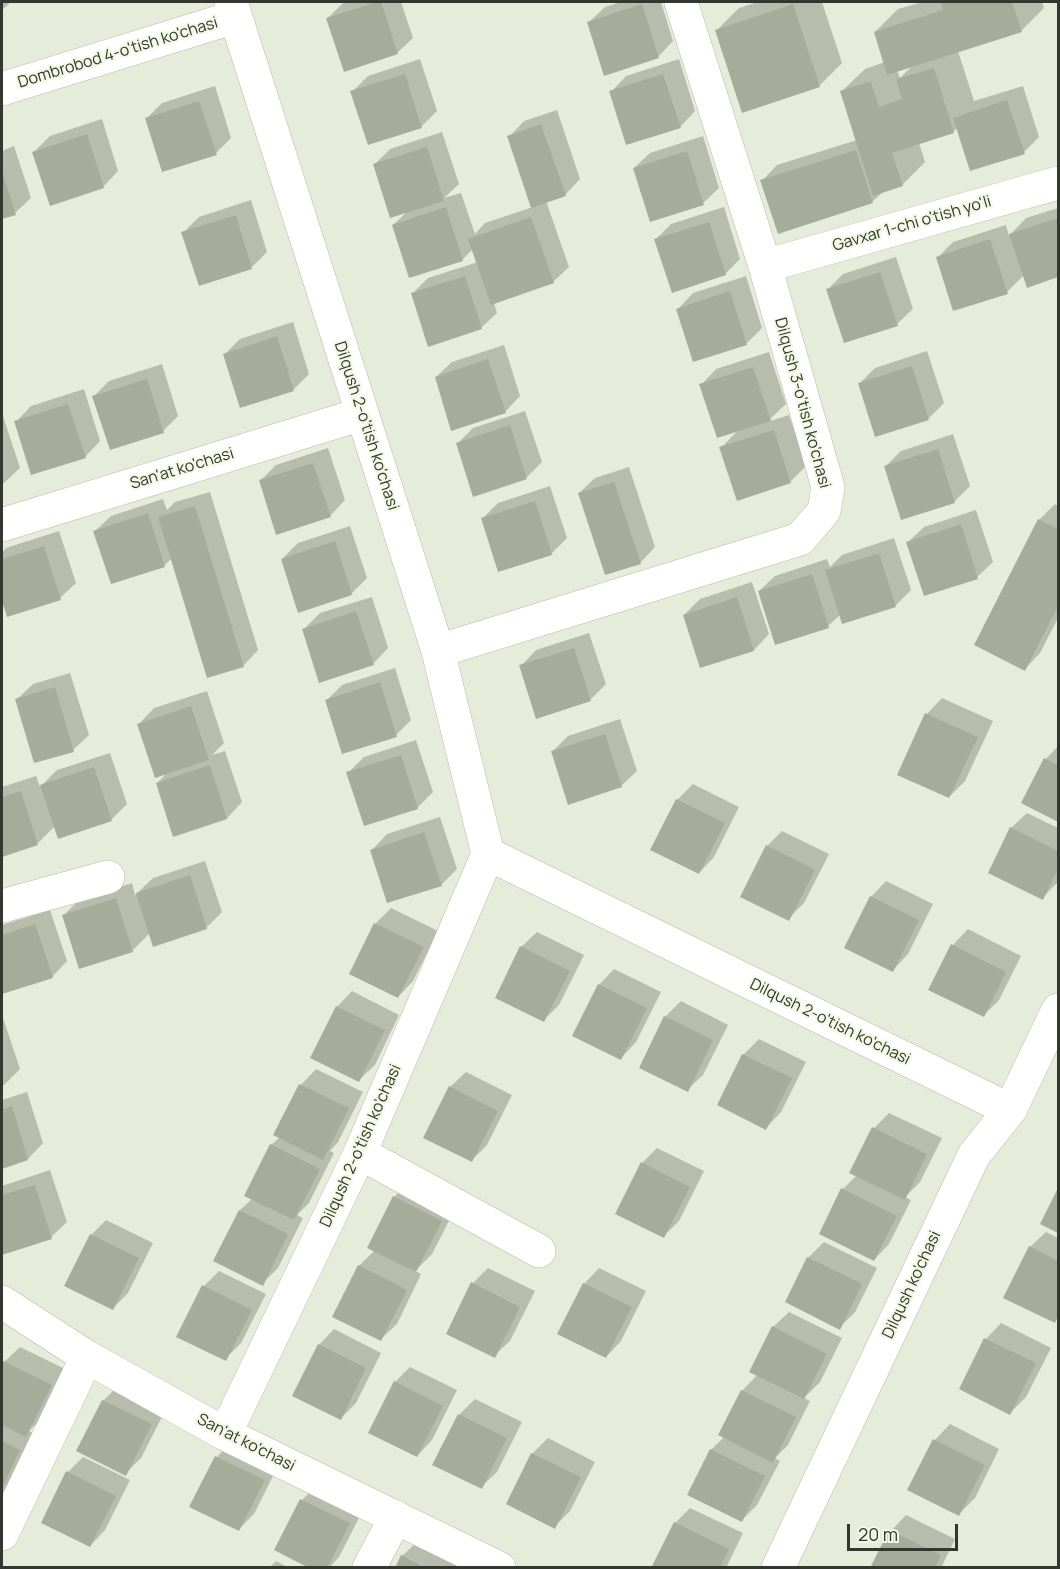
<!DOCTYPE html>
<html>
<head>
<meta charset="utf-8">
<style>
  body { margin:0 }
  #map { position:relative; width:1060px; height:1569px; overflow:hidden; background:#e5ecd9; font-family:Manrope,sans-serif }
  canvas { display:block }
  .frame { position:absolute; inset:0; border:3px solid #343730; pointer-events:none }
  .scale { position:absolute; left:847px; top:1524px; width:111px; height:27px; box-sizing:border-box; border:3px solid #343730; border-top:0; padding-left:8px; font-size:18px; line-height:21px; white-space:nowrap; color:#343730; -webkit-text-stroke:4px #f2fae6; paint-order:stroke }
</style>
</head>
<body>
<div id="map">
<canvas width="1060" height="1569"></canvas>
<div class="frame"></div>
<div class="scale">20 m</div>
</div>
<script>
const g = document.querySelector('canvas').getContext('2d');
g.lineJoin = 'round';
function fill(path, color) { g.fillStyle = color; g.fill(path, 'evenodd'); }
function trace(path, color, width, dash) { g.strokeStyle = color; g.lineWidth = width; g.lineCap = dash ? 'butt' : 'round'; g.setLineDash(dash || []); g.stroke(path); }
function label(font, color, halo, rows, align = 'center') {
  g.font = font + ' Manrope,sans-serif'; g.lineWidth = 4.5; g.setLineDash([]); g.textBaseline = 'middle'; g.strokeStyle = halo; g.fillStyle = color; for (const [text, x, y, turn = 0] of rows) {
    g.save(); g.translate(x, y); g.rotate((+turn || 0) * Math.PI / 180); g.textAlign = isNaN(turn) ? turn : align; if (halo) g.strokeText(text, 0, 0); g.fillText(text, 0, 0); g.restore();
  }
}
fill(new Path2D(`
  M2 2H11L2 10Z
  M347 2H401L413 38 397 53 328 18 343 3Z
  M621 2H661L673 41 658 57 589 22 605 7Z
  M758 2H822L842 63 819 86 717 30 739 8Z
  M923 2H1042L1044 8 1021 31 958 51 974 101 1023 86 1039 137 1024 152 958 127 953 132 919 143 925 162 902 185 884 191 872 202 762 181 777 165 857 140 842 91 865 69 885 62 875 32 898 9ZM913 65 900 78 897 70Z
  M420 59 437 111 421 127 352 92 368 76Z
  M679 59 695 111 680 127 611 92 626 76Z
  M215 86 231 138 216 153 147 118 162 103Z
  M557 110 580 179 565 195 546 201 569 267 553 282 494 303 497 313 481 328 412 294 428 278 478 262 473 249 462 260 393 225 408 211 375 164 390 149 442 132 459 184 444 198 461 193 475 234 485 223 533 207 509 137 524 121Z
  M102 119 118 171 103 187 34 152 50 136Z
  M703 136 719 188 703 203 634 168 650 153Z
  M14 146 31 198 15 213 2 218V151Z
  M251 200 267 252 252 267 200 284 183 233 199 217Z
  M724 207 740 259 725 274 656 239 671 224Z
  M1058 208V276L1028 286 1024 275 1007 292 938 257 953 242 1006 225 1009 236 1026 218Z
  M896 257 913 309 897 324 828 289 843 274Z
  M746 276 762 328 747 343 694 360 678 309 693 293Z
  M293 322 309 374 294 389 241 406 225 354 240 339Z
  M504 345 520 396 505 412 436 377 452 362Z
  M927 351 944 403 929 418 876 435 859 384 875 368Z
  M769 352 786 404 767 422 789 415 806 466 790 482 721 448 739 429 701 385 716 369Z
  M162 364 178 416 163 431 94 396 109 381Z
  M84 389 100 441 85 457 16 422 31 406Z
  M525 411 542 462 526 478 458 443 473 428Z
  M2 416H3L20 468 4 483 2 484Z
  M953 434 970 486 954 502 885 467 901 451Z
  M328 448 345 500 330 516 260 481 276 465Z
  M629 467 655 547 640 563 579 493 595 478Z
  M550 486 567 538 551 554 482 519 498 503Z
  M210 492 258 650 243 666 172 558 164 566 95 531 111 516 163 499 167 510 175 502Z
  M1055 504 1058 506V618L1040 653 1025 669 1039 520Z
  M976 510 993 562 977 577 908 542 924 527Z
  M350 526 367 578 351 594 282 559 298 543Z
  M59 531 76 583 60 598 8 615 2 596V553L6 548Z
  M894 538 911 590 896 605 843 622 841 614 828 626 759 591 775 576 827 559 830 567 842 555Z
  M752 582 769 634 754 650 684 615 700 599Z
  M372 597 388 648 373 664 304 629 320 613Z
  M589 633 606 684 590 700 521 666 536 650Z
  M395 668 411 720 396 735 327 700 342 685Z
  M70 673 89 735 73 750 17 699 33 684Z
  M207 691 224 743 212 755 225 751 242 802 227 818 174 835 157 783 169 771 139 724 154 708Z
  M942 698 993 721 965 781 949 797 927 714Z
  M620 719 637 771 621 786 552 752 568 736Z
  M416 740 433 792 417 808 348 773 364 757Z
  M1058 746V820L1023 803 1046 759Z
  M110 753 127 804 111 820 55 826 38 843 2 855V787L36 776 40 787 57 770Z
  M693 784 739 807 714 857 699 873 677 800Z
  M1027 813 1058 828V882L1042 898 1011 828Z
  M440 817 457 869 441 885 372 850 387 834Z
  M782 831 829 854 804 903 788 919 767 846Z
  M205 861 222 912 206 928 150 933 132 951 63 916 79 900 132 883 135 895 153 878Z
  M886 881 933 904 908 954 893 970 871 897Z
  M391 908 438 931 413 981 398 997 351 974 376 923Z
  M50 910 67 961 52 977 2 993V925Z
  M968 929 1021 956 999 1000 984 1015 953 945Z
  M537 932 584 955 559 1005 543 1021 521 947Z
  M614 969 661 992 636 1042 621 1058 599 985Z
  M352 991 399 1015 375 1065 359 1080 337 1007Z
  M681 1001 728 1025 703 1075 687 1090 665 1017Z
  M2 1018H3L20 1069 4 1085 2 1086Z
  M759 1039 806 1062 781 1112 766 1128 719 1105 744 1054Z
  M316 1069 363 1092 338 1142 330 1151 334 1153 309 1203 297 1215 303 1218 278 1268 262 1284 215 1260 240 1210 253 1198 271 1145 280 1137 275 1134 301 1085Z
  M466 1072 512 1095 487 1145 472 1160 450 1087Z
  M27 1092 43 1143 28 1159 2 1167V1100Z
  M889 1113 942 1138 920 1182 905 1197 911 1200 889 1244 874 1260 843 1189 857 1175 874 1128Z
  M657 1148 704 1171 679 1221 664 1236 642 1163Z
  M50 1170 67 1222 51 1237 2 1253V1186Z
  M410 1182 457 1205 432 1254 415 1271 421 1274 397 1324 381 1339 359 1266 375 1250 394 1197Z
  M1058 1191V1231L1042 1223Z
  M106 1220 153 1243 128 1293 113 1308 91 1235Z
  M1046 1232 1058 1238V1318L1055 1321 1030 1247Z
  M824 1242 877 1268 855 1312 839 1328 808 1258Z
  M488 1268 535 1291 510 1341 494 1356 473 1283Z
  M599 1268 646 1291 621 1341 606 1357 584 1284Z
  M219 1271 266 1294 241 1343 225 1359 204 1286Z
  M789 1312 842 1338 820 1382 804 1398 810 1401 788 1445 775 1458 780 1461 757 1505 742 1520 711 1450 724 1437 742 1391 758 1374 773 1327Z
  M1001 1323 1051 1348 1026 1397 1010 1413 961 1388 986 1339Z
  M334 1329 381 1353 356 1403 341 1418 319 1345Z
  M20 1347 67 1370 41 1419 29 1431 35 1434 10 1484 2 1493V1367L4 1362Z
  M410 1367 457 1390 432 1440 417 1456 395 1382Z
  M119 1385 166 1409 141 1458 125 1474 78 1451 103 1401Z
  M475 1399 522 1422 497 1472 481 1487 459 1415Z
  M950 1424 999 1449 975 1498 959 1514 935 1440Z
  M548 1438 595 1462 570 1511 554 1527 508 1504 532 1454Z
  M232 1441 279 1464 254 1514 238 1530 217 1457Z
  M83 1457 130 1480 105 1530 90 1546 68 1472Z
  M317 1485 364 1508 339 1557 329 1568H313L302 1500Z
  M690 1508 743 1533 726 1568 653 1567 675 1523Z
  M906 1515 955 1539 941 1568H872L891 1531Z
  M418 1541 463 1568H397L402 1556Z
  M276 1561 289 1568H269Z`), '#0003');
fill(new Path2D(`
  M377 2H381L398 54 344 72 326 18Z
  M940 2H1012L1022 32 887 75 874 32 943 10Z
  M642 4 659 58 604 76 587 22Z
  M793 4 820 87 742 113 715 30Z
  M934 68 954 133 892 153 903 186 873 196 840 91 871 81 879 107 902 99 896 79Z
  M405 74 422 128 368 145 350 91Z
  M663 74 681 128 626 145 609 91Z
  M1007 100 1025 154 970 171 953 118Z
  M199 101 217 155 162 172 145 118Z
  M541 124 566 196 531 208 507 136Z
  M87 134 104 188 50 206 32 152Z
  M427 147 444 201 390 218 373 164Z
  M856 150 873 203 778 234 760 180Z
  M687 151 704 205 650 222 633 168Z
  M2 171 16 215 2 219Z
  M446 207 463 261 409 278 392 225Z
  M236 215 252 269 199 286 181 232Z
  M531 217 554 283 491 305 468 239Z
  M1058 218V277L1027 288 1009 234Z
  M709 222 726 275 672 293 654 239Z
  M990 239 1008 294 953 311 936 257Z
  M880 272 898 326 844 343 826 289Z
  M465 276 482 329 428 347 411 293Z
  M730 291 747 345 693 362 676 309Z
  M277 336 294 391 240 408 223 354Z
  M488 359 506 413 451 431 435 377Z
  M912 366 929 420 875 437 858 383Z
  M753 367 771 421 717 438 699 384Z
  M147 379 164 433 110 450 92 396Z
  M68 404 86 458 31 475 14 421Z
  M510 425 527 479 473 497 456 443Z
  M774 430 791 483 737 501 719 447Z
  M938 449 955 503 901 520 884 466Z
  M313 463 331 517 276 535 259 480Z
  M614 482 641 564 605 575 578 493Z
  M535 501 552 555 498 572 481 518Z
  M195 506 244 667 207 678 158 517Z
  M148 513 165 567 111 584 93 531Z
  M1038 519 1058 529V606L1025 671 974 645Z
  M961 524 978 579 924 596 906 542Z
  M335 541 352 595 298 613 281 559Z
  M44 546 61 600 7 617 2 601V559Z
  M879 553 896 607 842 624 825 570Z
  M812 574 829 628 775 645 758 591Z
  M737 597 754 651 700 668 683 615Z
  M356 611 374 665 319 683 302 629Z
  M574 648 591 701 536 719 519 665Z
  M380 682 397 737 342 754 325 700Z
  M55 687 74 752 34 763 15 699Z
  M191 706 209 760 155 778 137 724Z
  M925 713 978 737 949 798 897 775Z
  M605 734 622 787 568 805 551 751Z
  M401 755 418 809 364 826 346 772Z
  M1044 758 1058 765V822L1021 803Z
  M210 765 227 819 173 837 156 783Z
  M94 767 112 821 58 839 40 785Z
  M21 791 38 845 2 857V797Z
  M676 799 725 823 699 874 650 850Z
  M1010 827 1058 851V869L1043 900 988 873Z
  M424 832 442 886 387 903 370 850Z
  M766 845 815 870 789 921 740 897Z
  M190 875 207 929 153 947 136 893Z
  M870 896 919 920 893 972 844 948Z
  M116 898 133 952 79 969 62 915Z
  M374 923 424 947 398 998 349 974Z
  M35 924 53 978 2 994V935Z
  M951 944 1006 972 984 1017 928 990Z
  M520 946 570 971 544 1022 495 998Z
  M598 984 647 1008 621 1060 572 1036Z
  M336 1006 385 1030 359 1082 310 1058Z
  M664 1016 713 1040 688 1092 639 1068Z
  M742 1054 792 1078 766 1130 717 1105Z
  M299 1084 349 1108 323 1160 273 1135Z
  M449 1086 498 1111 472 1162 423 1138Z
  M12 1106 28 1160 2 1169V1110Z
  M872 1127 927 1154 905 1200 849 1173Z
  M270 1144 320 1169 294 1220 244 1196Z
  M641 1162 690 1187 664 1238 615 1214Z
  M35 1185 52 1239 2 1255V1195Z
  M841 1188 897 1216 874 1261 819 1234Z
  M1058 1188V1233L1040 1224Z
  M393 1196 442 1221 416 1272 367 1248Z
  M239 1210 288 1234 263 1286 213 1261Z
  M90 1234 139 1258 113 1310 64 1286Z
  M1029 1246 1058 1261V1316L1055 1323 1003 1298Z
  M807 1257 862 1284 840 1330 785 1302Z
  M358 1265 407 1290 381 1341 332 1317Z
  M471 1282 520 1307 495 1358 446 1334Z
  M583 1283 632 1307 606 1358 557 1334Z
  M202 1285 252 1310 226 1361 176 1337Z
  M772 1326 827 1354 804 1399 749 1372Z
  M984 1338 1036 1363 1010 1415 959 1389Z
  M318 1344 366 1368 341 1420 292 1396Z
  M3 1361 52 1385 26 1437 2 1425V1364Z
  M394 1381 443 1406 417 1457 368 1433Z
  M741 1390 796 1417 773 1463 718 1435Z
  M102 1400 152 1424 126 1476 76 1451Z
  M458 1414 507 1438 482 1489 432 1465Z
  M933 1439 985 1465 959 1516 907 1490Z
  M2 1441 20 1450 2 1488Z
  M710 1449 765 1476 742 1522 687 1495Z
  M531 1453 581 1477 555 1529 506 1504Z
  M215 1456 265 1480 239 1531 189 1507Z
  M66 1471 116 1496 90 1547 41 1523Z
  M300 1499 350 1523 327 1568H309L274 1550Z
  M674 1522 729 1549 720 1568H651Z
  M889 1530 941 1555 935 1568H870Z
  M401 1555 426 1568H395Z`), '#a5ac9a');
const minor = new Path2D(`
  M231 2 438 651 488 854 1010 1110
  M2 89 235 17
  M765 266 1058 183
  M2 525 362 414
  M438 651 800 539 824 511 828 487 765 266 681 2
  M2 906 108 877
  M360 1153 539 1251
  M2 1302 87 1357 225 1434 499 1568
  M225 1434 360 1153 488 854
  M2 1534 87 1357
  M369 1568 396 1517
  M778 1568 974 1155 1010 1110 1058 1010`);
trace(minor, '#b5bca9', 34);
trace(minor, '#fff', 33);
label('16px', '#343730', '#f2fae6', [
  ["Dombrobod 4-o'tish ko'chasi",118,53,-17],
  ["Gavxar 1-chi o'tish yo'li",912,224,-16],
  ["Dilqush 3-o'tish ko'chasi",802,403,75],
  ["Dilqush 2-o'tish ko'chasi",366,426,72],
  ["San'at ko'chasi",182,469,-17],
  ["Dilqush 2-o'tish ko'chasi",830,1022,26],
  ["Dilqush 2-o'tish ko'chasi",361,1146,-66],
  ["Dilqush ko'chasi",912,1285,-65],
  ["San'at ko'chasi",246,1443,27]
]);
</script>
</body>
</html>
